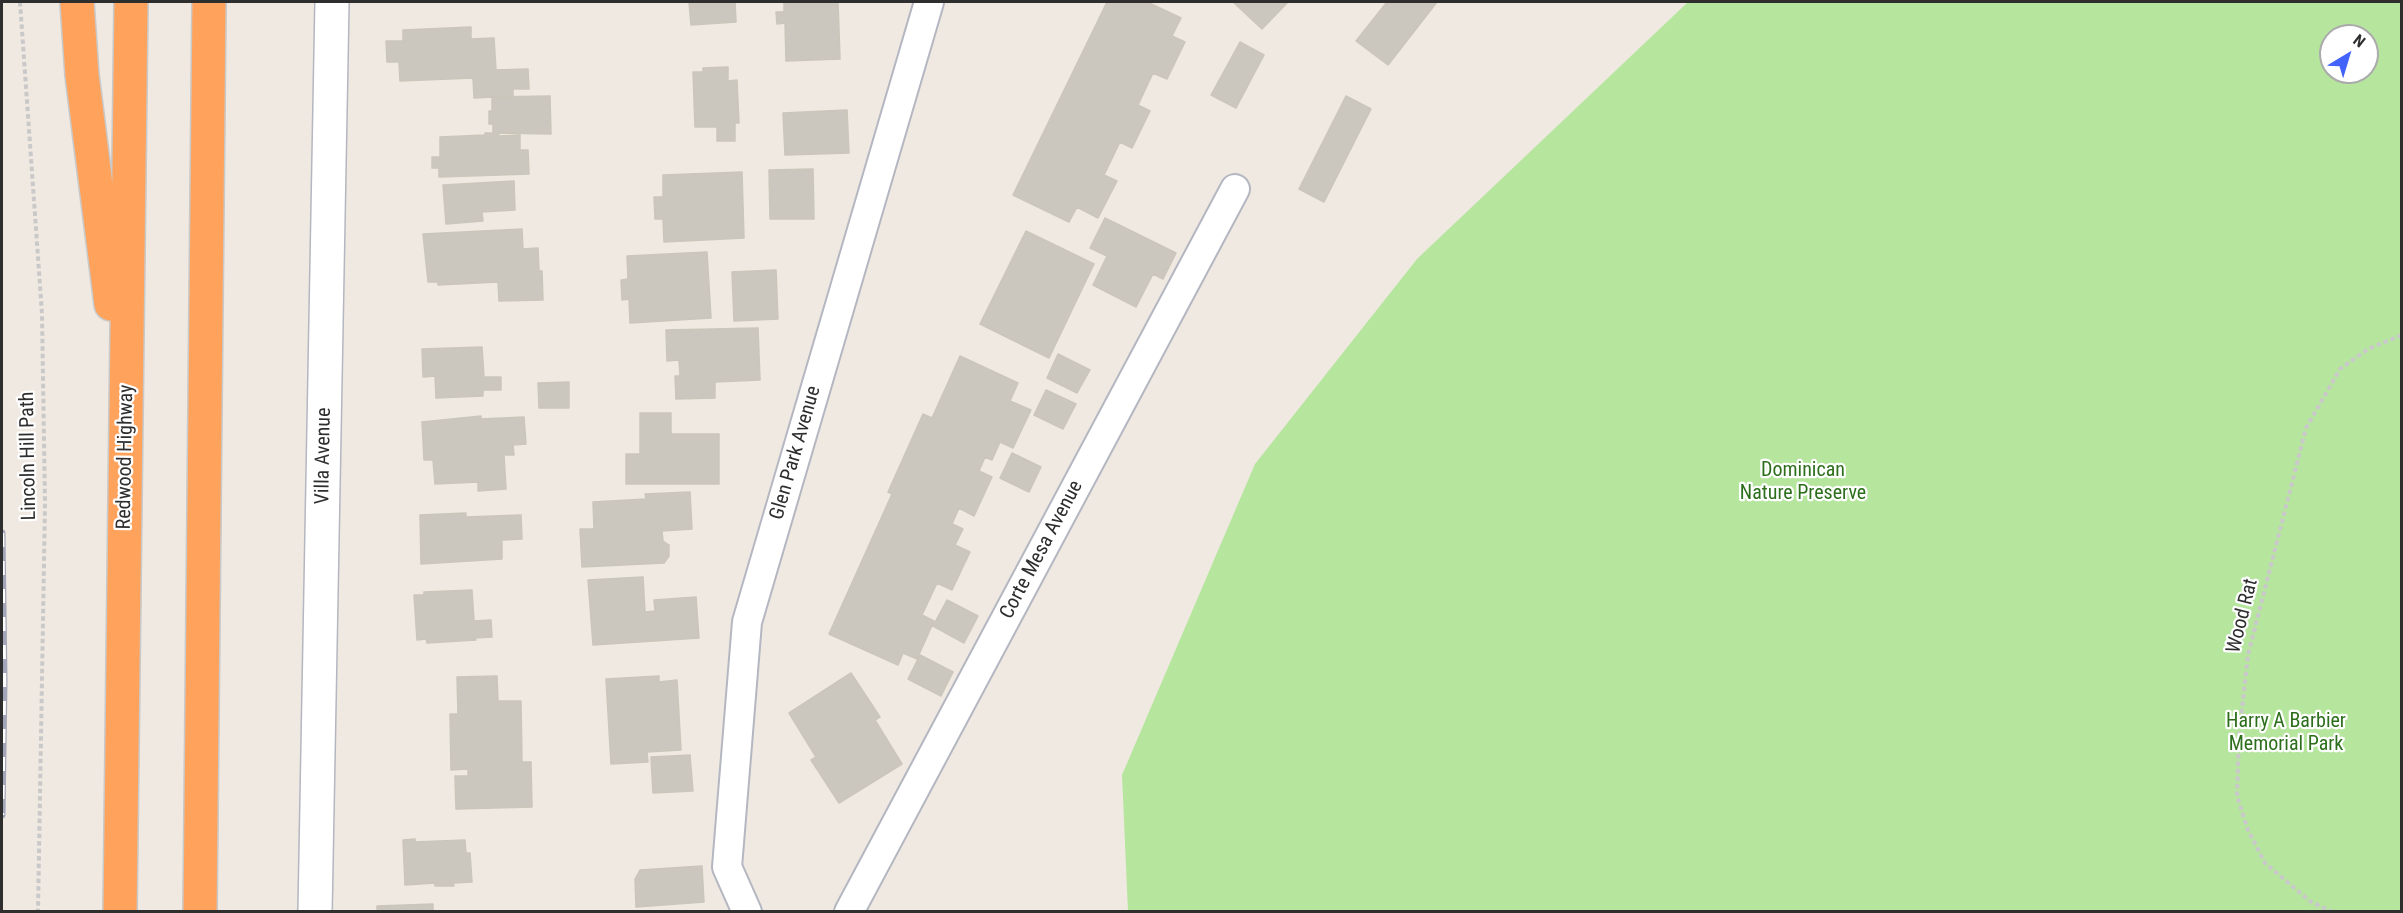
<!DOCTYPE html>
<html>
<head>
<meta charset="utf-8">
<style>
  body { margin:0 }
  #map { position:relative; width:2403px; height:913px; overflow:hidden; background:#efe9e1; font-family:"Roboto Condensed",sans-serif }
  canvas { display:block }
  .frame { position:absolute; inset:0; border:3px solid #2e2e2e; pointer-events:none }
  .north { position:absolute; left:2319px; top:24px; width:60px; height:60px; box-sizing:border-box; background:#fff; border:2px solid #ababab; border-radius:50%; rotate:38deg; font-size:16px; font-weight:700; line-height:24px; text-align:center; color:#2e2e2e }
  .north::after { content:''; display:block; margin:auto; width:21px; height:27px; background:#4264fb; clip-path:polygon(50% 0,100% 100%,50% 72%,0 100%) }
</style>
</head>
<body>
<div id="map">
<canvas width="2403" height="913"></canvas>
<div class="frame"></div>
<div class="north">N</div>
</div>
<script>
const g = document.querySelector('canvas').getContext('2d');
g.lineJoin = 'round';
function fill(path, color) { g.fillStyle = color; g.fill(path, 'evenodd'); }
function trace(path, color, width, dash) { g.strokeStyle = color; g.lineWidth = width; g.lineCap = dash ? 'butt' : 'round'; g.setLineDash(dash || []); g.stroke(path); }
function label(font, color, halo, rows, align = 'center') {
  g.font = font + ' "Roboto Condensed",sans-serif'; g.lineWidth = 4.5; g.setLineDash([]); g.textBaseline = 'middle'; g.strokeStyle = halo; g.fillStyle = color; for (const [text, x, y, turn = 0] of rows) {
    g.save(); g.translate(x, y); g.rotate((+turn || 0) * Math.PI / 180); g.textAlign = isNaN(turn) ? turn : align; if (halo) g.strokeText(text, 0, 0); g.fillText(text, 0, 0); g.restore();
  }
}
fill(new Path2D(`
  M1688 2H2401V911H1128L1122 775 1255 464 1417 259ZM2331 36H2367V72H2331Z`), '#b6e59e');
const building = new Path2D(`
  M689 2H735L736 22 691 25Z
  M784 2H838L840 59 786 61 785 23 777 24 776 12H784Z
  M1107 2H1147L1181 18 1172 36 1185 42 1167 79 1153 73 1138 105 1150 111 1132 148 1120 142 1104 175 1117 181 1098 218 1077 207 1069 222 1013 195Z
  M1233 2H1288L1262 29Z
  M1387 2H1437L1388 65 1356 41Z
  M471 27V39L494 38 496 70 528 69 529 89H513V96L474 98 473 78 400 81 399 62H387L386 41H403V30Z
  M1240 42 1264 55 1236 108 1211 95Z
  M728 67V81L737 80 739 123H735V141H717V127H695L693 72H703V68Z
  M550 96 551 134 498 133 499 136 520 135V150H528L529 174 439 177V168H432V157H440V137L485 135V133H493V124H489V111H492V97Z
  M1346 96 1371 109 1324 202 1299 189Z
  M847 110 849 153 785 155 783 113Z
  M813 169 814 219H770L769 170Z
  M742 172 744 238 664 242 663 219H655L654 197H663V175Z
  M514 181 515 210 482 212 483 221 446 224 443 185Z
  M1105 218 1176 253 1163 279 1153 274 1136 307 1093 285 1107 256 1090 248Z
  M522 229 523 249 538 248 539 271H542L543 300 499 301 498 282 438 285V282H428L423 234Z
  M1026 231 1094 264 1049 358 980 324Z
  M707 252 711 318 630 323 629 299 622 300 621 280 628 279 627 256Z
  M776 270 778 319 734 321 732 272Z
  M758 328 760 380 715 382V398L676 399 675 376H680L679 360 667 361 666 330Z
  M482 347 484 377H501V390H483V396L436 398 435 376 423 377 422 349Z
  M1058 354 1090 370 1077 393 1047 378Z
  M960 356 1018 383 1010 401 1031 410 1013 448 1000 442 992 460 985 457 979 471 992 477 974 516 959 508 952 524 963 529 955 545 970 552 952 590 937 583 922 615 934 621 917 659 903 653 898 665 829 634 892 494 888 492 923 414 932 418Z
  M569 382V408H539L538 383Z
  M1046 390 1076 404 1063 429 1034 415Z
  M640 413H671V434H719V484H626V454H640Z
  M481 416V419L524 417 526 444 513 445 514 455H504L506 489 478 491V482L435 484 433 460H424L422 422Z
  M1012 453 1041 467 1029 492 1000 478Z
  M690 492 692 529 662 531 663 541 669 545V556L664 563 582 567 580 529H594L593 502 646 499 645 494Z
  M466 513V517L521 515 522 539 502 540V559L421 564 420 515Z
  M643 577 645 612 655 611 654 600 696 597 699 638 593 645 588 580Z
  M472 590 474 621 491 620 492 637 475 638 476 640 427 643 426 639 417 640 414 595H424V592Z
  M947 600 978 616 964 643 933 626Z
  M920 655 953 672 941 696 908 679Z
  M851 673 880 717 875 720 902 764 839 803 811 760 816 757 789 713Z
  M497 676 498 701H521L522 762H531L532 807 456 809 455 776H468V769L451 770 450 714H458L457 677Z
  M659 676V682L677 680 681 750 647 752 648 762 611 764 606 679Z
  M690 755 693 791 653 793 651 757Z
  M415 839V842L465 840 466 853H470L472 882 453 883 454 886H435V883L405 885 403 840Z
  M702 866 704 902 636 907 635 879 640 870Z
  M433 904V912H377V906Z`);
fill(building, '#cbc7bf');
trace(building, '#cbc5ba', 1.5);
const street = new Path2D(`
  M747 912 727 867 747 622 929 2
  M849 912 1235 189`);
const secondary = new Path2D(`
  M315 912 332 2`);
const highway = new Path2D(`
  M77 2 82 75 111 304
  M120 912 131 2
  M200 912 209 2`);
trace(street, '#b4b7c1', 32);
trace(secondary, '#b4b7c1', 36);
trace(highway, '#c9c9c9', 36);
trace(new Path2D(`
  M20 2 42 314 45 503 38 912
  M2333 912 2311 902 2265 863 2248 830 2237 796 2239 737 2248 655 2306 428 2340 369 2368 349 2402 335`), '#c9c9c9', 4, [4.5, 3]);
trace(street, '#fff', 28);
trace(secondary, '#fff', 33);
trace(highway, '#ffa35c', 33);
const rail = new Path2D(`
  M2 533 4 681 2 815`);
trace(rail, '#a3a6b8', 7);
trace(rail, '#fff', 4.5, [14]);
label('20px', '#2e2e2e', '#fff', [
  ["Glen Park Avenue",796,453,-74],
  ["Lincoln Hill Path",29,456,-91],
  ["Villa Avenue",324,456,-89],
  ["Redwood Highway",126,457,-89],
  ["Corte Mesa Avenue",1042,550,-62],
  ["Wood Rat",2243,616,-76]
]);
label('20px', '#2c6e1b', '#fff', [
  ["Dominican",1803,471],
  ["Nature Preserve",1803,494],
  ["Harry A Barbier",2286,722],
  ["Memorial Park",2286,745]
]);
</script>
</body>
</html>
